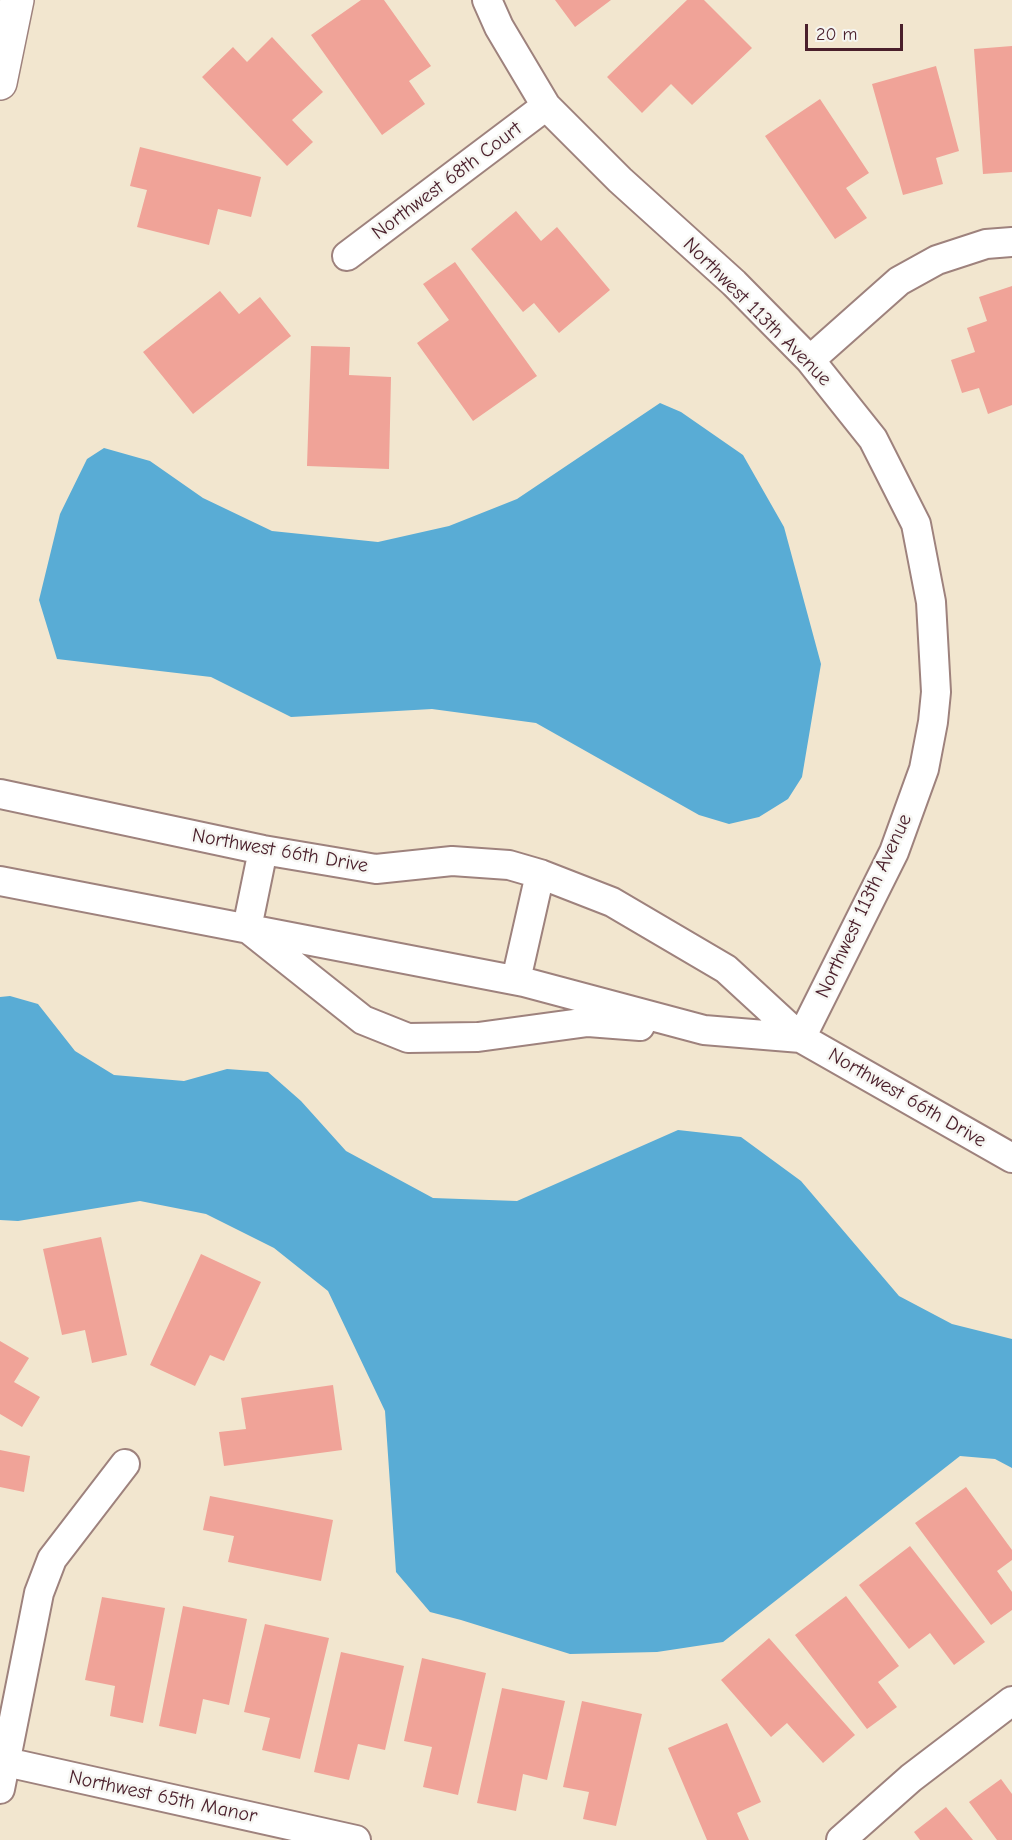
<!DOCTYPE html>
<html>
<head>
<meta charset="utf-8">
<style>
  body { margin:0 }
  #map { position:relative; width:1012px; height:1840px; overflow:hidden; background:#f2e6cf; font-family:"Comic Neue",sans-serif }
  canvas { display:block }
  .scale { position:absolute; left:805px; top:24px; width:98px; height:27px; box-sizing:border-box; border:3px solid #4a1f2b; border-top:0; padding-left:8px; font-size:18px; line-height:21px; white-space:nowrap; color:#4a1f2b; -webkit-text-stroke:4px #f6f6f2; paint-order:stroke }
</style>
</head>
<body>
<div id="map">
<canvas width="1012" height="1840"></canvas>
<div class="scale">20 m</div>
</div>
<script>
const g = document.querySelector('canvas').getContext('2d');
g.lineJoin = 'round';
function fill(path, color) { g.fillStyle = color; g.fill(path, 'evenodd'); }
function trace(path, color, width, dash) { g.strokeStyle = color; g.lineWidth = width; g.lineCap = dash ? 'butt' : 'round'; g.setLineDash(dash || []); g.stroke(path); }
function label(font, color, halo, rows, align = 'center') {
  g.font = font + ' "Comic Neue",sans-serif'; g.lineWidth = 5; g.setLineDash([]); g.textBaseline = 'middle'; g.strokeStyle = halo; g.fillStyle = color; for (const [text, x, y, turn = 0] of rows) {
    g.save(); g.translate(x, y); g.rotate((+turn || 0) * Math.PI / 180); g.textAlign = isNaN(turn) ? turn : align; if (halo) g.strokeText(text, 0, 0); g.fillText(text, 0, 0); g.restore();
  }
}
fill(new Path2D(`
  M660 403 681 412 743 455 784 527 821 664 802 777 788 799 759 817 729 824 699 815 536 723 432 709 291 717 211 677 57 659 39 600 60 514 87 459 104 448 150 461 203 498 272 531 378 542 449 526 517 499Z
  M10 996 38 1004 75 1051 114 1075 184 1081 227 1069 268 1072 301 1101 346 1151 433 1198 517 1201 678 1130 741 1137 801 1181 899 1296 952 1324 1012 1339V1468L995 1459 960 1456 723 1642 657 1652 570 1654 461 1620 430 1612 396 1572 385 1411 328 1291 274 1248 206 1214 140 1201 18 1221 0 1220V997Z`), '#59acd5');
fill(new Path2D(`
  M361 0H384L431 66 409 81 425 104 382 135 311 35Z
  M555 0H611L575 27Z
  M687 0H704L752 48 692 105 671 84 642 113 607 77Z
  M272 37 323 92 292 120 313 142 287 166 202 77 233 47 247 62Z
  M1012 46V172L983 174 974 49Z
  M936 66 959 151 936 158 943 184 903 195 872 84Z
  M820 99 869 173 846 188 867 218 835 239 765 136Z
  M140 147 261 177 251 217 218 209 209 245 137 227 147 190 130 186Z
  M516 211 541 241 557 227 610 290 559 333 534 303 523 312 471 249Z
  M455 262 537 376 473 421 417 343 449 320 423 284Z
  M1012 286V405L988 414 979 388 962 393 951 360 975 352 967 328 987 321 979 297Z
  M220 291 239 314 260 297 291 336 193 414 143 352Z
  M311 346 350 347 349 375 391 377 389 469 307 466Z
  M101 1237 127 1355 92 1363 85 1330 62 1335 43 1249Z
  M201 1254 261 1282 224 1361 210 1355 195 1386 150 1365Z
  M0 1341 29 1358 14 1382 40 1397 22 1427 0 1414Z
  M333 1385 342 1450 224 1466 219 1432 246 1429 241 1398Z
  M0 1450 30 1456 24 1492 0 1487Z
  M966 1487 1012 1550V1560L997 1571 1012 1592V1610L991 1625 915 1523Z
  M210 1496 333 1520 321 1581 228 1562 234 1536 203 1530Z
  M910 1546 985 1642 954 1665 930 1633 909 1649 859 1585Z
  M846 1596 899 1666 878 1682 897 1707 867 1729 795 1635Z
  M102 1597 165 1608 143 1723 110 1716 115 1686 85 1680Z
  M183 1606 247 1619 229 1705 203 1699 196 1734 159 1726Z
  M265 1624 329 1638 300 1759 262 1750 270 1718 244 1712Z
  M769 1638 855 1735 823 1763 787 1723 771 1737 721 1680Z
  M341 1652 404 1666 385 1750 358 1744 349 1780 314 1772Z
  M422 1658 486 1673 458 1795 423 1787 432 1747 404 1741Z
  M502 1688 565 1701 547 1780 523 1774 516 1811 477 1803Z
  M582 1701 642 1714 616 1826 583 1819 589 1792 563 1787Z
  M727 1723 761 1802 737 1813 749 1840H707L668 1748Z
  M1001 1779 1012 1794V1840H997L969 1802Z
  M946 1807 973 1840H920L914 1832Z`), '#f0a398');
const minor = new Path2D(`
  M487 0 499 27 546 106 620 180 734 283 810 360 873 439 916 524 931 602 936 692 933 722 924 769 894 852 801 1038
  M347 256 546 106
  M810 360 899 281 937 260 986 244 1012 242
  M0 794 263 850 376 869 452 861 509 865 540 874 612 902 726 969 801 1038 1012 1158
  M0 881 524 982 704 1030 801 1038
  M247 928 263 850
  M251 931 363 1020 408 1038 478 1037 588 1022 640 1026
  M516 980 540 874
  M6 1762 356 1840
  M0 1789 39 1593 52 1559 125 1464
  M841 1840 911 1778 1012 1701`);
const secondary = new Path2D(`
  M0 83 17 0`);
trace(minor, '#9e827d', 32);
trace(secondary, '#9e827d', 36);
trace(minor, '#fff', 28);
trace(secondary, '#fff', 33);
label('20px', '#4a1f2b', '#f6f6f2', [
  ["Northwest 68th Court",447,181,-37],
  ["Northwest 113th Avenue",757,312,45],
  ["Northwest 66th Drive",280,851,10],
  ["Northwest 113th Avenue",864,906,-65],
  ["Northwest 66th Drive",907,1098,30],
  ["Northwest 65th Manor",163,1797,12]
]);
</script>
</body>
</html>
